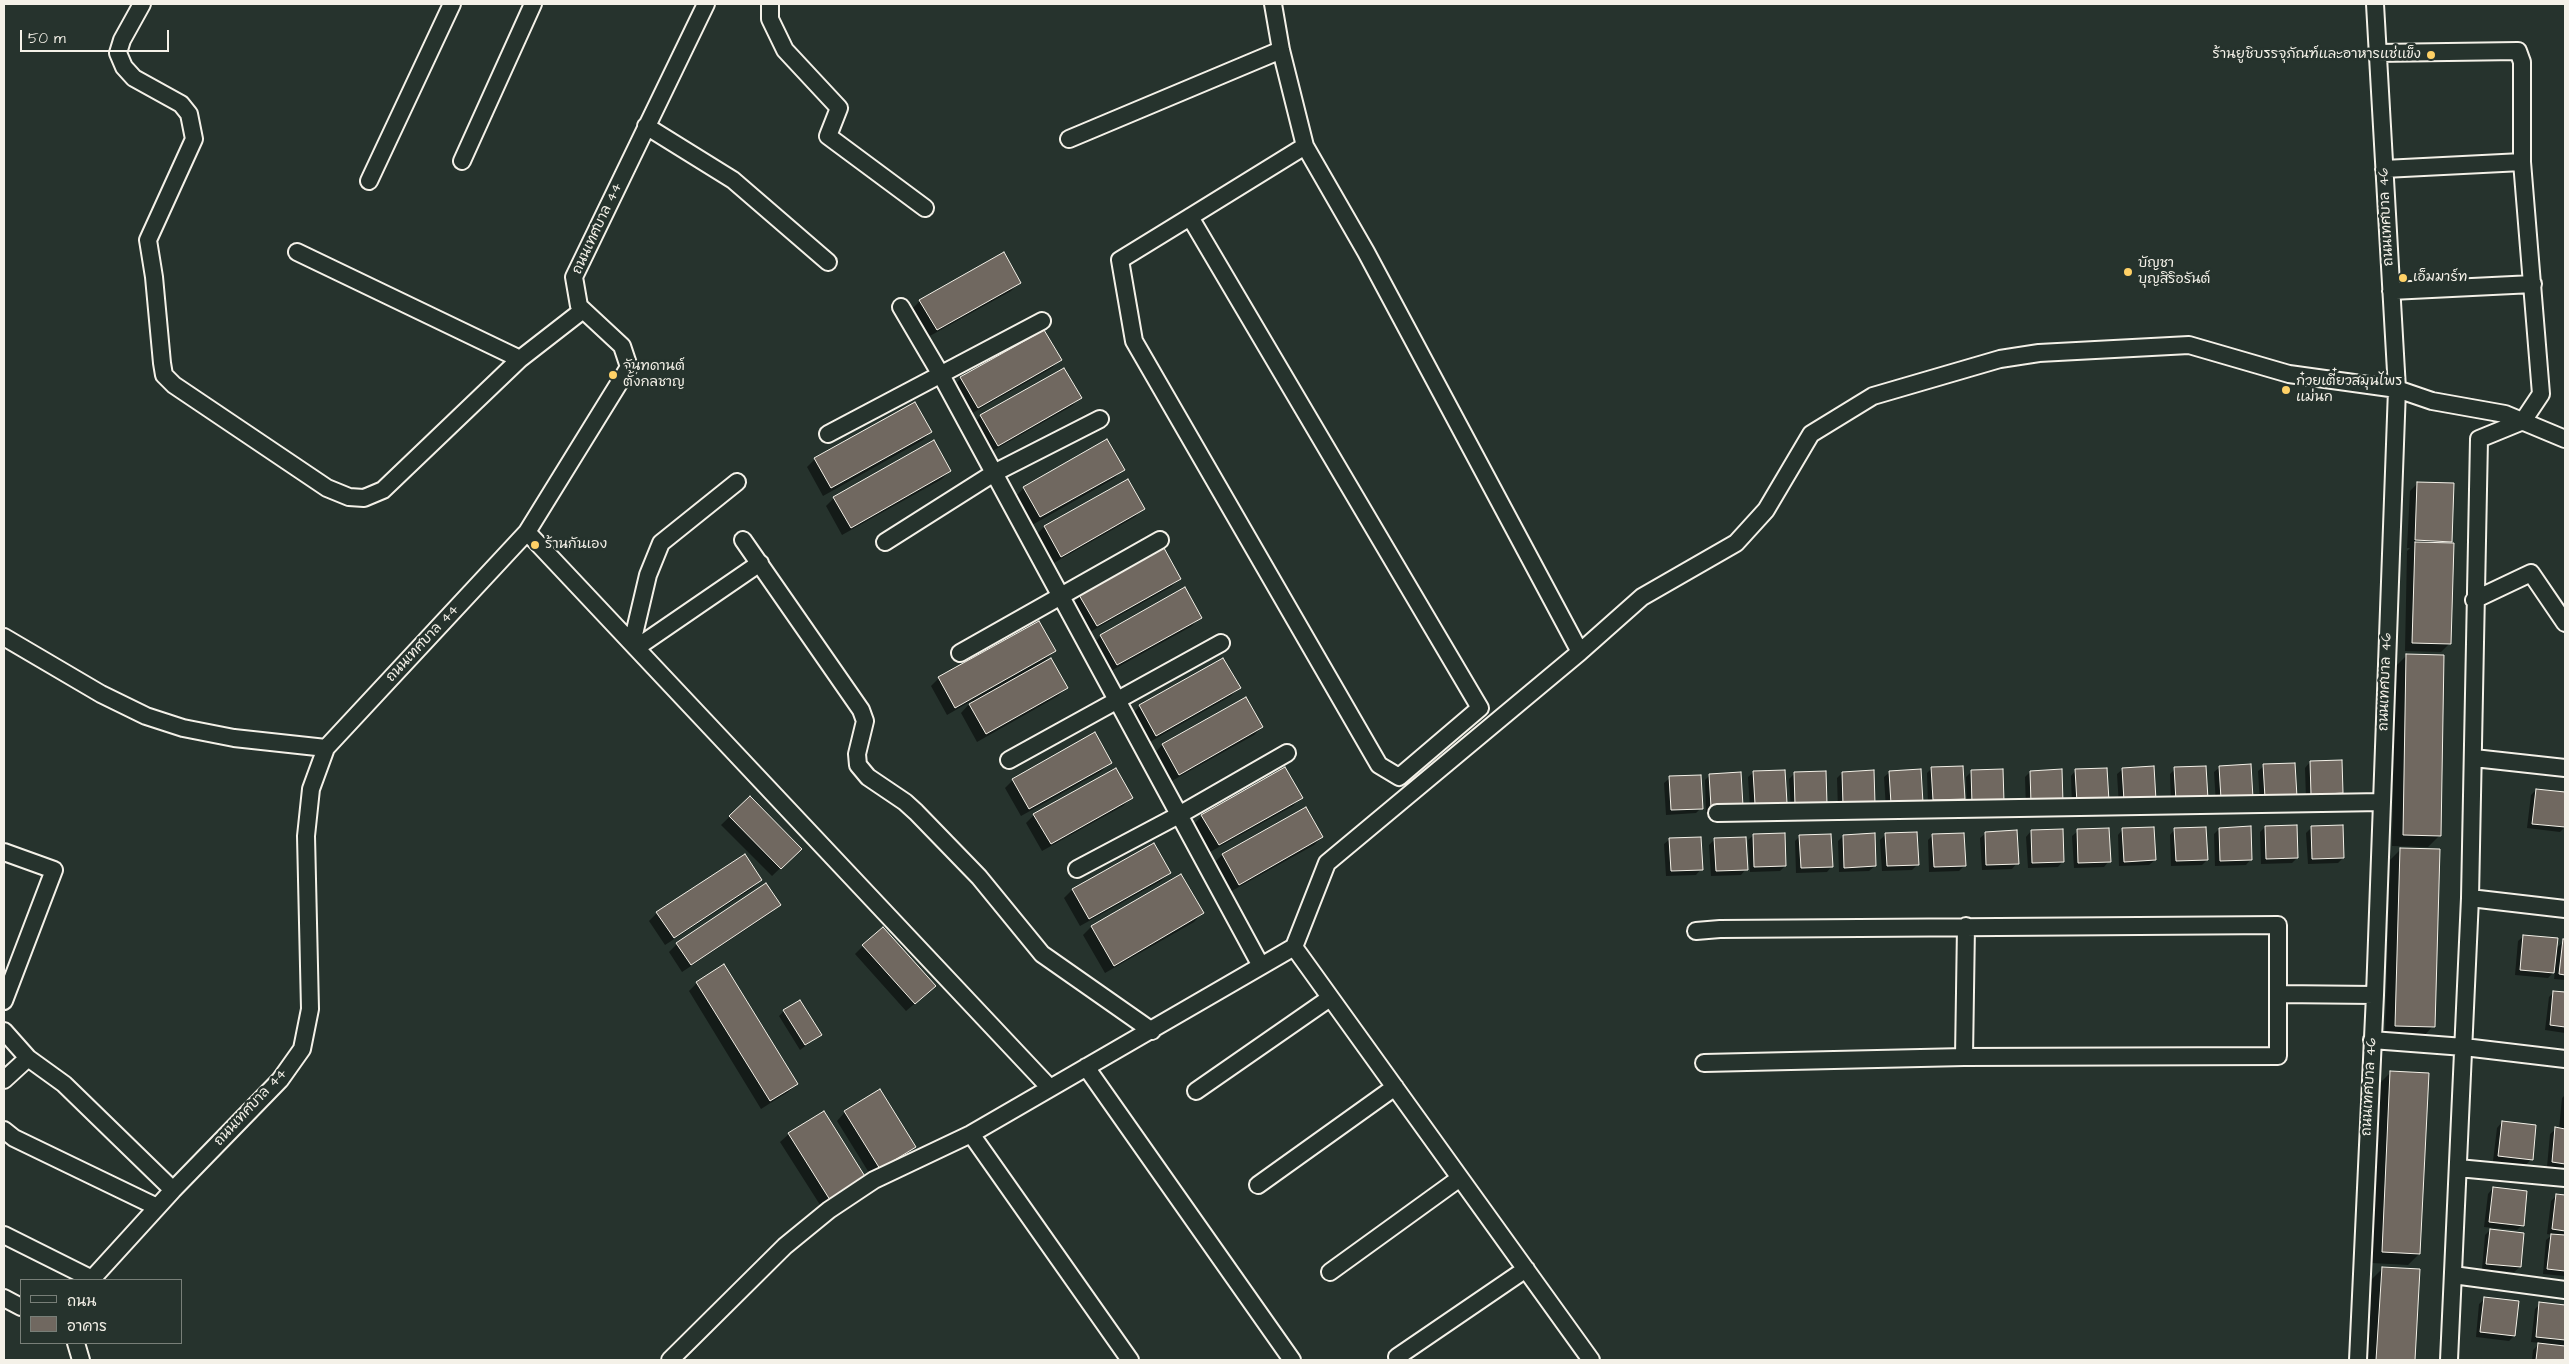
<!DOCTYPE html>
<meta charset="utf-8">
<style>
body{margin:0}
#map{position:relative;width:2569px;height:1364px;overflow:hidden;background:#26332d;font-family:"Architects Daughter","Playpen Sans Thai",sans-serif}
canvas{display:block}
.frame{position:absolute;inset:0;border:5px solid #f4f1e8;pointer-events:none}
.legend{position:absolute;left:20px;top:1279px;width:162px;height:65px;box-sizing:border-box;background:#26332d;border:1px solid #787f78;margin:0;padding:6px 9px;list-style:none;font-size:15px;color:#f4f1e8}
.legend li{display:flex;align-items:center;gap:10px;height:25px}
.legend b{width:25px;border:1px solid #787f78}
.scale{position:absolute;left:20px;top:30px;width:149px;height:22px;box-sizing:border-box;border:2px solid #f4f1e8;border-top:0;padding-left:6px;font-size:15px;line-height:18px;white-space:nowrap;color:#f4f1e8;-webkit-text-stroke:4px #26332d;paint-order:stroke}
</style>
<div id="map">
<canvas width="2569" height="1364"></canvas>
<div class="frame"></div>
<ul class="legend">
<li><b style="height:6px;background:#26332d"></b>ถนน</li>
<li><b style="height:14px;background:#706860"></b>อาคาร</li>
</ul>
<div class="scale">50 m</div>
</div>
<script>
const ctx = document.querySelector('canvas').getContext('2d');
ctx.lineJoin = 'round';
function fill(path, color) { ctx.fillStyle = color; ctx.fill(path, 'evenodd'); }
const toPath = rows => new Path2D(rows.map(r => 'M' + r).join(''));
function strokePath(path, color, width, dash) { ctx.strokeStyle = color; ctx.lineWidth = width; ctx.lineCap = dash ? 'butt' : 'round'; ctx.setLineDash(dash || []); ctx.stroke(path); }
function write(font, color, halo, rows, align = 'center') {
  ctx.font = font + ' "Architects Daughter","Playpen Sans Thai",sans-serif'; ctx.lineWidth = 5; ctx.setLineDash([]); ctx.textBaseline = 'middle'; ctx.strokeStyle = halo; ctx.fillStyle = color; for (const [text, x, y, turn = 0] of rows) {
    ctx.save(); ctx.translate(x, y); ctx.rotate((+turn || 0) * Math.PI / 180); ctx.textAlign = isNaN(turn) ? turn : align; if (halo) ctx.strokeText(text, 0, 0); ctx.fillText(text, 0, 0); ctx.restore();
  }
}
const shadow = toPath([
 [1019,283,1011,291,928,337,912,309,920,301],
 [1044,332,1060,360,1052,368,969,415,953,387,961,378],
 [1080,398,1072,406,989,453,973,424,981,416],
 [931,432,923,440,823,496,807,467,815,459],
 [1123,469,1115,478,1032,525,1016,496,1024,488],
 [950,471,942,479,842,535,826,506,834,498],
 [1127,481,1143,509,1135,517,1052,564,1036,535,1044,527],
 [2418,483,2453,485,2450,643,2441,652,2405,651,2407,551,2410,548,2407,548,2410,491],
 [1180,578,1171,587,1088,633,1072,605,1080,596],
 [1200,617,1192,626,1109,672,1093,644,1101,636],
 [1055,651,1042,663,1066,688,1058,696,977,742,961,713,973,700,947,715,931,686,939,678],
 [2406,656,2440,835,2428,847,2392,846,2395,667],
 [1239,688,1231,696,1148,743,1132,714,1140,706],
 [1246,699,1262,727,1254,735,1170,782,1154,754,1162,745],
 [1110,762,1102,771,1021,816,1005,788,1013,780],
 [2310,762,2342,793,2337,798,2306,799,2305,768],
 [2294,764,2260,803,2258,771,2264,766],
 [2250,766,2216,804,2214,772,2220,767],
 [1932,768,1964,798,1959,804,1928,805,1927,773],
 [2153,768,2119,806,2117,774,2123,769],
 [2106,769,2072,807,2071,776,2076,770],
 [2175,769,2201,804,2171,805,2170,774],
 [1920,771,1886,809,1884,777,1890,772],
 [2060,771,2026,809,2025,777,2030,772],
 [1754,772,1786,802,1780,808,1750,809,1748,777],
 [1825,772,1791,810,1789,779,1795,773],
 [1971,772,2003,802,1967,809,1966,777],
 [1842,773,1869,809,1838,810,1837,778],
 [1710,775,1737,811,1706,812,1705,780],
 [1670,778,1701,808,1696,813,1666,815,1664,783],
 [2536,790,2565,793,2565,827,2560,832,2527,828,2531,795],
 [750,797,800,849,772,876,721,825],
 [1301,797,1293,806,1210,852,1194,824,1202,816],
 [1131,798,1123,806,1042,851,1026,823,1034,815],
 [1306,808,1322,837,1314,845,1230,892,1214,863,1222,855],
 [2265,827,2297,858,2292,863,2261,864,2260,832],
 [2312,827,2343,858,2338,863,2308,864,2306,833],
 [2123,829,2155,860,2149,865,2119,866,2118,835],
 [2175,829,2207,860,2202,865,2171,866,2170,835],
 [2219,829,2251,859,2246,865,2215,866,2214,834],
 [2031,831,2063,861,2058,867,2028,868,2026,837],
 [2078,831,2109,861,2104,867,2074,868,2072,836],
 [1986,833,2017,863,2012,869,1982,870,1980,838],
 [1886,834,1917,865,1912,870,1882,871,1880,840],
 [1754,835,1785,866,1780,871,1750,872,1748,840],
 [1933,835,1965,865,1959,871,1929,872,1928,840],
 [1800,836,1832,866,1827,872,1796,873,1795,841],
 [1843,836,1875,866,1869,871,1839,872,1838,841],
 [1670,839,1701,869,1696,875,1666,876,1664,844],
 [1715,839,1746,869,1741,875,1711,876,1709,845],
 [2401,849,2433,1026,2422,1038,2385,1036,2390,860],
 [1170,873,1161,881,1080,926,1064,898,1072,890],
 [1181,876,1202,913,1194,922,1105,973,1083,935,1091,927],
 [761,880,753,888,665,945,649,921,657,913],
 [779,904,771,913,682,972,669,952,677,944],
 [2524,936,2556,948,2565,941,2565,980,2554,979,2555,971,2548,978,2515,975,2518,941],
 [863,946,926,994,906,1011,855,954],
 [697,983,797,1084,788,1092,761,1109,689,991],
 [2554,992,2565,993,2565,1033,2545,1030,2549,997],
 [784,1011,820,1035,800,1050,779,1016],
 [2391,1072,2419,1254,2408,1265,2372,1263,2380,1083],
 [880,1091,914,1147,906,1155,871,1176,837,1121,845,1112],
 [2565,1095,2565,1169,2547,1167,2550,1134,2556,1129,2559,1129,2562,1098],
 [823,1112,865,1178,822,1208,780,1142,789,1134],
 [2502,1122,2531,1159,2526,1165,2493,1161,2497,1128],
 [2493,1188,2522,1225,2517,1230,2484,1227,2488,1194],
 [2556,1196,2565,1196,2565,1276,2543,1274,2546,1240,2552,1235,2547,1234,2551,1201],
 [2490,1230,2520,1267,2514,1272,2482,1269,2485,1235],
 [2383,1268,2419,1270,2413,1360,2367,1360,2372,1279],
 [2485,1299,2514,1336,2509,1341,2476,1337,2479,1304],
 [2540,1304,2565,1307,2565,1344,2563,1347,2565,1347,2565,1360,2532,1360,2533,1350,2540,1343,2531,1342,2535,1309]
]);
const building = toPath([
 [1004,252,1021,283,937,330,919,300,1004,252],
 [1044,330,1062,360,978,408,960,377,1044,330],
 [1064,368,1082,398,998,446,980,415,1064,368],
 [915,402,932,432,831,488,814,458,915,402],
 [1107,439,1125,470,1040,517,1023,487,1107,439],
 [934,440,951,471,851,528,833,497,934,440],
 [1128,479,1145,509,1061,557,1044,526,1128,479],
 [2417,482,2454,483,2452,542,2415,540,2417,482],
 [2415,542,2454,543,2451,644,2412,643,2415,542],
 [1164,548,1181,579,1097,626,1079,595,1164,548],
 [1185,587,1202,618,1117,665,1100,635,1185,587],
 [1039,621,1056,651,955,708,938,677,1039,621],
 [2406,654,2444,655,2441,836,2403,835,2406,654],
 [1051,658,1068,688,986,734,969,704,1051,658],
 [1223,658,1241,688,1156,736,1139,705,1223,658],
 [1246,697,1263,727,1179,775,1162,744,1246,697],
 [1095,732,1112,763,1029,809,1012,779,1095,732],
 [2342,760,2343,793,2311,795,2310,761,2342,760],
 [2295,763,2297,797,2265,798,2263,764,2295,763],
 [2251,764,2253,798,2221,799,2219,766,2251,764],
 [1963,766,1965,799,1933,800,1931,767,1963,766],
 [2154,766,2156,800,2124,801,2122,768,2154,766],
 [2206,766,2208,799,2176,801,2174,767,2206,766],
 [1285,767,1303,798,1219,845,1201,815,1285,767],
 [1116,768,1133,798,1051,844,1033,814,1116,768],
 [2107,768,2109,801,2077,803,2075,769,2107,768],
 [1921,769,1923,803,1891,804,1889,771,1921,769],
 [2003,769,2004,802,1972,804,1971,770,2003,769],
 [2062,769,2063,803,2031,804,2030,771,2062,769],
 [1785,770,1787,803,1755,804,1753,771,1785,770],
 [1874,770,1875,804,1843,805,1842,772,1874,770],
 [1826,771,1827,804,1795,805,1794,772,1826,771],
 [1741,772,1743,806,1711,807,1709,774,1741,772],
 [1701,775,1703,809,1671,810,1669,776,1701,775],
 [2536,789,2565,792,2565,827,2532,824,2536,789],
 [750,796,802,849,781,869,729,816,750,796],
 [1306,807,1323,837,1239,885,1222,854,1306,807],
 [2297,825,2298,858,2266,859,2265,826,2297,825],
 [2343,825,2344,858,2312,859,2311,826,2343,825],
 [2251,826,2252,860,2220,861,2219,828,2251,826],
 [2154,827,2156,860,2124,862,2122,828,2154,827],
 [2206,827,2208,860,2176,861,2174,828,2206,827],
 [2109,828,2111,862,2078,863,2077,829,2109,828],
 [2063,829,2064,862,2032,863,2031,830,2063,829],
 [2017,830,2019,864,1986,865,1985,832,2017,830],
 [1917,832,1919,865,1887,866,1885,833,1917,832],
 [1785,833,1786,866,1754,867,1753,834,1785,833],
 [1875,833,1876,866,1844,868,1843,835,1875,833],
 [1964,833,1966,866,1934,867,1932,834,1964,833],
 [1831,834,1833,867,1801,868,1799,835,1831,834],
 [1701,837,1703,870,1671,871,1669,838,1701,837],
 [1746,837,1748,870,1716,871,1714,838,1746,837],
 [1154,843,1171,873,1089,919,1072,889,1154,843],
 [2400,848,2440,849,2435,1027,2395,1026,2400,848],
 [745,854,762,880,674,938,656,912,745,854],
 [1181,874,1204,913,1114,966,1091,926,1181,874],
 [766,883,781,905,691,965,676,943,766,883],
 [883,927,936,986,915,1004,862,945,883,927],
 [2523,935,2558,938,2554,973,2520,970,2523,935],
 [2563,939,2565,939,2565,975,2559,974,2563,939],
 [724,964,798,1084,770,1101,696,982,724,964],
 [2553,991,2565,992,2565,1027,2550,1025,2553,991],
 [800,1000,822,1035,805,1045,783,1010,800,1000],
 [2390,1071,2429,1073,2420,1254,2382,1252,2390,1071],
 [880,1089,916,1147,880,1169,844,1111,880,1089],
 [824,1111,866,1178,830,1200,788,1133,824,1111],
 [2502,1121,2536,1125,2533,1160,2498,1156,2502,1121],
 [2555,1127,2565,1129,2565,1164,2552,1162,2555,1127],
 [2493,1187,2527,1191,2524,1226,2489,1222,2493,1187],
 [2556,1194,2565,1195,2565,1231,2552,1229,2556,1194],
 [2490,1229,2524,1233,2521,1267,2486,1264,2490,1229],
 [2551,1234,2565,1235,2565,1271,2547,1269,2551,1234],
 [2382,1267,2420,1269,2415,1360,2376,1360,2382,1267],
 [2484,1297,2519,1301,2515,1336,2480,1332,2484,1297],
 [2539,1302,2565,1305,2565,1340,2536,1337,2539,1302],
 [2538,1343,2565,1346,2565,1360,2536,1360,2538,1343]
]);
const street = toPath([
 [142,4,122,40,118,53,124,67,134,78,181,104,189,114,194,139,148,240,154,277,162,363,164,375,174,385,327,488,349,497,364,498,383,490,520,359,583,310],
 [770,4,770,19,785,50,839,108,828,136,925,208],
 [1273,4,1281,50,1305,146,1366,252,1580,652],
 [2377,53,2518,51,2522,62,2522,162,2541,394,2523,421,2479,439,2470,898,2449,1360],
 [646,126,733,180,828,262],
 [1069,139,1281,50],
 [462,161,533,4],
 [2384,169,2522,162],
 [369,181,452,4],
 [1190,217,1480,708,1399,777,1379,765,1134,341,1120,260,1190,217,1305,146],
 [297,252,520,359],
 [2391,291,2533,284],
 [901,307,941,375,1261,966],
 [828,434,1042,321],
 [527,532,1050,1088],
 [743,540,861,710,865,721,857,754,858,765,868,777,905,802,916,812,979,877,1042,954,1152,1031],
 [885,542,994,473,1100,419],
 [2474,600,2531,573,2565,623],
 [4,637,101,694,146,716,183,728,234,738,326,748],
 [632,643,648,575,661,543,737,482],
 [636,648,760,563],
 [960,653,1160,540],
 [2474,758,2565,768],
 [1009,760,1221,643],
 [1717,813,2382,802],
 [4,852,54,870,4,1001],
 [1077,869,1179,815,1287,753],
 [2470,898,2565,909],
 [1696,931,1720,929,2278,925,2278,1056,1964,1057,1704,1063],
 [1294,947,1591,1360],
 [2278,994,2375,995],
 [4,1031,28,1058,64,1084,173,1190],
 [2372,1040,2464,1047,2565,1059],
 [1964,1057,1966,926],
 [1086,1067,1292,1360],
 [4,1080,28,1058],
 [1196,1091,1330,998],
 [4,1130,14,1138,157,1207],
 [971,1134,1130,1360],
 [2458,1168,2565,1178],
 [1258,1185,1395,1087],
 [4,1235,92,1279],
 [1330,1272,1460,1178],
 [2453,1275,2565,1290],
 [91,1280,173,1190,280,1080,302,1049,310,1009,306,836,311,789,326,748,527,532,629,367,622,346,579,306,574,277,706,4],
 [4,1298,21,1307],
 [76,1343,81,1360],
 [1397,1357,1526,1269],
 [670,1360,785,1246,829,1210,874,1180,971,1134,1294,947,1327,863,1580,652,1642,597,1736,543,1766,510,1811,434,1873,396,2000,359,2039,353,2189,345,2289,374,2397,389,2432,401,2505,414,2565,439],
 [2358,1360,2375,995,2397,389,2375,4]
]);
const markers = [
 [2431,55,5,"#ffd166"],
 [2128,272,5,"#ffd166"],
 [2403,278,5,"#ffd166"],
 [613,375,5,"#ffd166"],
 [2286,390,5,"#ffd166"],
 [535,545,5,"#ffd166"]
];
const poiNames = [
 ["ร้านยูชิบรรจุภัณฑ์และอาหารแช่แข็ง",2421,55,"right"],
 ["บัญชา",2138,264],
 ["บุญสิริอรันต์",2138,280],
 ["เอ็มมาร์ท",2413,278],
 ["จันทดานต์",623,367],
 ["ตั้งกลชาญ",623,383],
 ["ก๋วยเตี๋ยวสมุนไพร",2296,382],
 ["แม่นก",2296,398],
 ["ร้านกันเอง",545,545]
];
const streetNames = [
 ["ถนนเทศบาล 46",2387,217,-93],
 ["ถนนเทศบาล 44",598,229,-65],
 ["ถนนเทศบาล 44",423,644,-47],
 ["ถนนเทศบาล 46",2386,682,-88],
 ["ถนนเทศบาล 46",2370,1087,-87],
 ["ถนนเทศบาล 44",251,1108,-47]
];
fill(shadow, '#0007');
fill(building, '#706860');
strokePath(building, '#f4f1e8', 1);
strokePath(street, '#f4f1e8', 20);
strokePath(street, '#26332d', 16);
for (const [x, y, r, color] of markers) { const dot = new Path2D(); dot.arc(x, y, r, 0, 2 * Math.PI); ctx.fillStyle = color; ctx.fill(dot); strokePath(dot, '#26332d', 2); }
write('14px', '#f4f1e8', '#26332d', poiNames, 'left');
write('14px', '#f4f1e8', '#26332d', streetNames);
</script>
